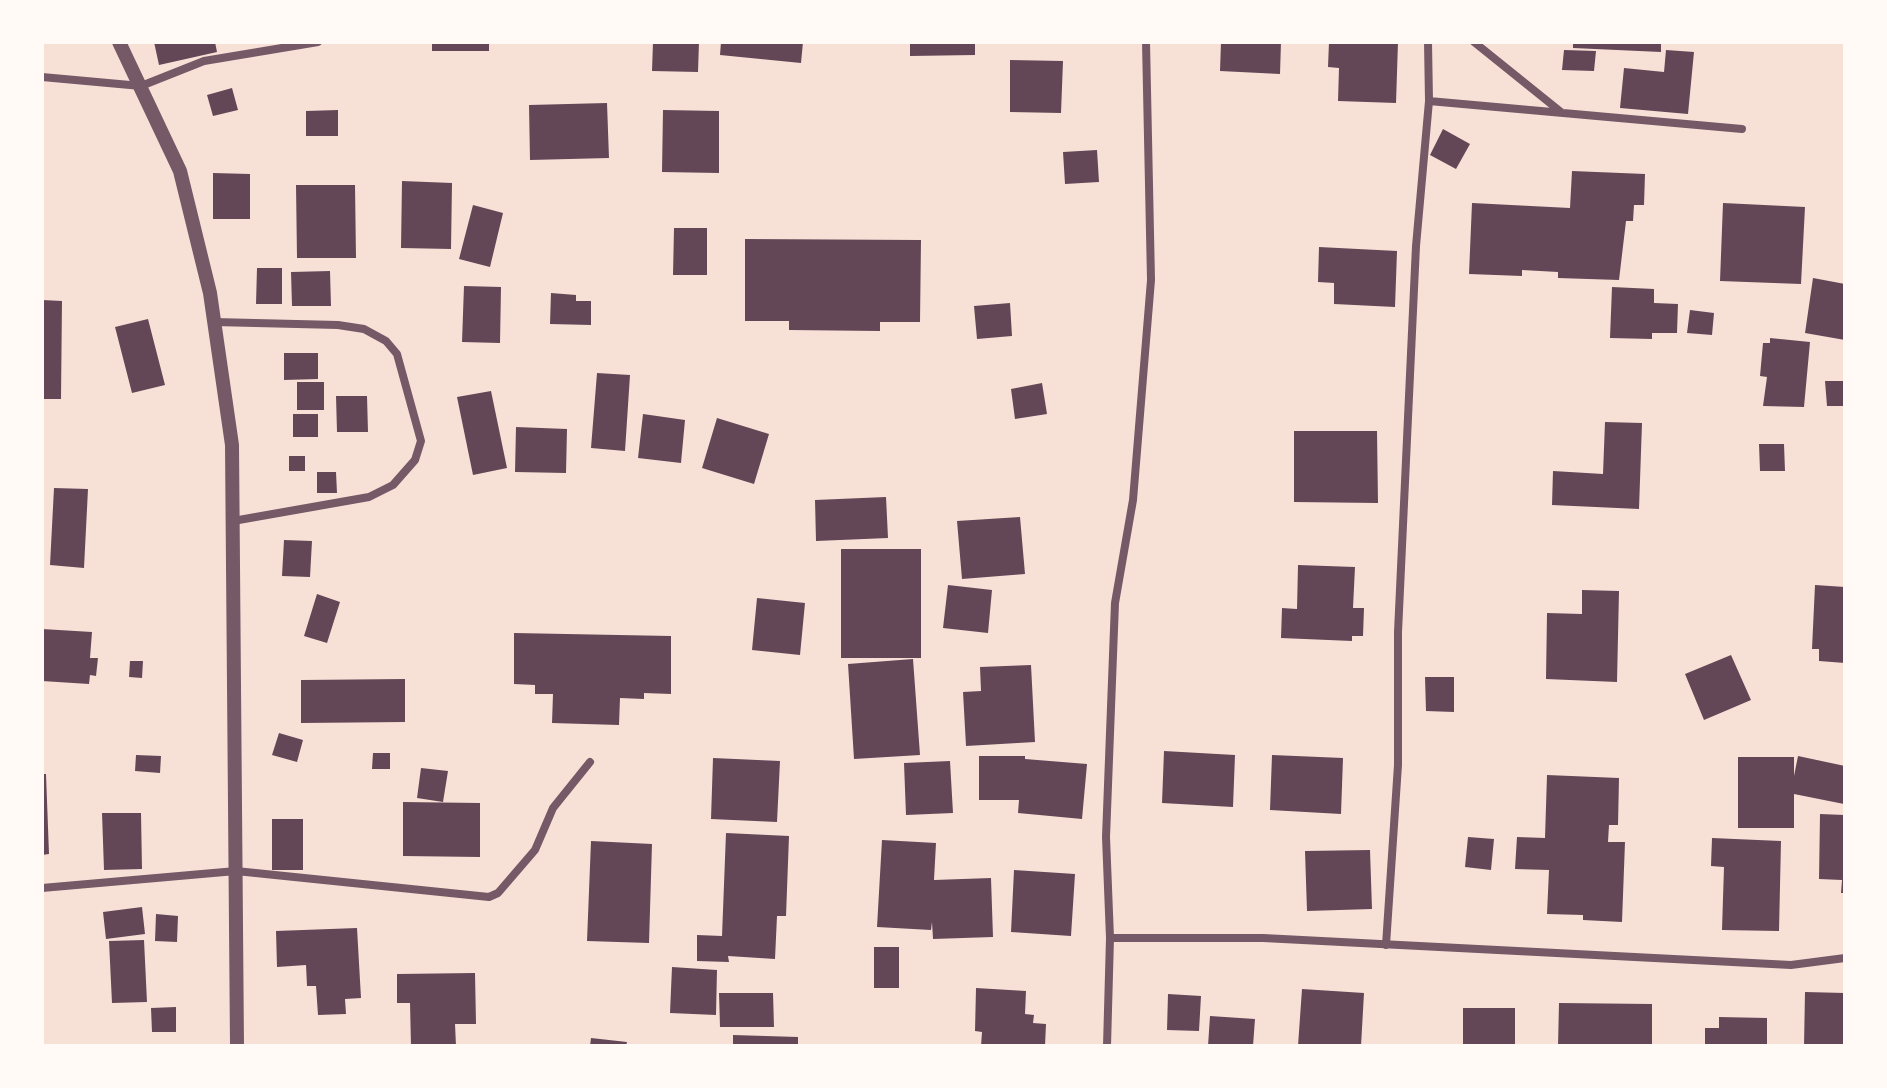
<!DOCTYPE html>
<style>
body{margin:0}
#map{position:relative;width:1887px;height:1088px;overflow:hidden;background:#f7e1d7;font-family:"Public Sans",sans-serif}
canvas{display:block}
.frame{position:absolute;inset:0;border:44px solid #fffaf5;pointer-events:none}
</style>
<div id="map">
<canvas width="1887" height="1088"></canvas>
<div class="frame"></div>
</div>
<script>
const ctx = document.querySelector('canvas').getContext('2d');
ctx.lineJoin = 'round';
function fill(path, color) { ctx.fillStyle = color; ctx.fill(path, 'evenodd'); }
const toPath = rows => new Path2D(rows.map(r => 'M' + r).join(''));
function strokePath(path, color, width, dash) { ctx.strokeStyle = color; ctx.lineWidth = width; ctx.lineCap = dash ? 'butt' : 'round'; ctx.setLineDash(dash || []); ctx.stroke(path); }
const building = toPath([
 [154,42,215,42,217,52,159,65],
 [432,42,489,42,489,51,432,51],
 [653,42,699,42,698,72,652,71],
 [721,42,803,42,801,63,720,55],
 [910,42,975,42,975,55,910,56],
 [1221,42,1281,42,1280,74,1220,71],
 [1329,42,1398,42,1396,103,1338,101,1339,68,1328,67],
 [1573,42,1661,42,1661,52,1573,48],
 [1564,50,1596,51,1594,71,1562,70],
 [1666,50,1694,52,1688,114,1620,108,1624,68,1664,72],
 [1010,60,1063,61,1061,113,1010,112],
 [232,88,238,110,213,116,207,95],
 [607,103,609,158,530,160,529,105],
 [338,110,338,136,306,136,306,111],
 [663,110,719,111,719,173,662,172],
 [1443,129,1470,144,1456,169,1430,155],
 [1097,150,1099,182,1065,184,1063,152],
 [1572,171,1645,174,1644,205,1634,205,1633,221,1626,221,1619,280,1558,278,1558,272,1522,270,1522,276,1469,274,1472,203,1570,208],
 [213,173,250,174,250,219,213,219],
 [402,181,452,183,451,249,401,248],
 [296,185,355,185,356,258,297,258],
 [1723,203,1805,207,1801,284,1720,281],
 [473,205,503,213,490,267,459,259],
 [674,228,707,228,707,275,673,275],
 [745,239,921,240,920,322,880,322,880,331,789,330,789,321,745,321],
 [1319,247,1397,251,1395,307,1334,304,1334,283,1318,282],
 [257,268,282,268,282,304,256,304],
 [330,271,331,306,292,306,291,272],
 [1813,278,1845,284,1845,340,1805,333],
 [464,286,501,287,500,343,462,342],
 [1612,287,1654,289,1654,303,1678,304,1677,333,1652,333,1652,339,1610,338],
 [551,293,576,295,576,301,591,301,591,325,550,324],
 [42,300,62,301,61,399,42,399],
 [1010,303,1012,336,977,339,974,306],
 [1690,310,1714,313,1712,335,1687,333],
 [148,319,165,385,132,393,115,327],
 [1770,338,1810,342,1804,407,1763,406,1767,377,1760,376,1763,343,1770,343],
 [284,353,318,353,318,379,284,380],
 [597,373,630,375,625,451,591,448],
 [1825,381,1845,381,1845,406,1827,406],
 [297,382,324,382,324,410,297,410],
 [1042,383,1047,414,1015,419,1011,389],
 [491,391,507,468,473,475,457,397],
 [336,396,367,396,368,432,337,432],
 [293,414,318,414,318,437,293,437],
 [643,414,685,420,681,463,638,458],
 [717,418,769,434,754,484,702,468],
 [1605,422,1642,423,1639,509,1552,505,1553,471,1603,474],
 [516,427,567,429,566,473,515,472],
 [1294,431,1377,431,1378,503,1294,502],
 [1759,444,1784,444,1785,471,1760,471],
 [289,456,305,456,305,471,289,471],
 [317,472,336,472,337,493,317,493],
 [54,488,88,489,84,568,50,565],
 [886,497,888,538,816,541,815,500],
 [1020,517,1025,574,962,579,957,521],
 [284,540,312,541,310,577,282,576],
 [841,549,921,549,921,658,841,658],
 [1298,565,1355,567,1353,608,1364,608,1363,636,1352,636,1352,641,1281,638,1282,608,1297,609],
 [948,585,992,590,988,633,943,628],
 [1815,585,1845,587,1845,663,1819,661,1819,649,1812,649],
 [1582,590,1619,591,1617,682,1546,679,1547,613,1582,614],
 [317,594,340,602,327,643,304,636],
 [757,598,805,603,800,655,752,650],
 [42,629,92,632,90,658,98,658,96,676,90,675,89,684,42,681],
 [514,633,671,636,671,694,644,693,644,699,620,698,619,725,552,723,553,694,535,694,535,685,514,684],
 [1731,655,1751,700,1704,720,1685,674],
 [913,659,920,755,854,759,848,664],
 [130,661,143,661,142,678,129,677],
 [1031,665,1035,742,966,746,963,692,981,691,980,667],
 [1425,677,1454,677,1454,712,1426,711],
 [405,679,405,722,301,723,301,680],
 [279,733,303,740,297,762,272,755],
 [1164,751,1235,755,1233,807,1162,803],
 [373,753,390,753,390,769,372,769],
 [136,755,161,756,160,773,135,771],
 [1272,755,1343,758,1341,814,1270,810],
 [979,756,1025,756,1025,759,1087,764,1082,819,1018,813,1019,800,979,800],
 [1798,756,1845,766,1844,804,1794,794,1794,828,1738,828,1738,757,1794,757,1794,776],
 [713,758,780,761,777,822,711,819],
 [950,761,953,813,906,815,904,763],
 [421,768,448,771,443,802,417,798],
 [42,774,46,774,49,854,42,855],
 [1547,775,1619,778,1618,825,1609,825,1608,842,1625,842,1622,922,1583,920,1583,915,1547,914,1549,870,1515,869,1517,837,1545,838],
 [403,802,480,803,480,857,403,856],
 [102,813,141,813,142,869,104,870],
 [1820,814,1845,815,1845,893,1841,893,1842,880,1819,879],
 [272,819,303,819,303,870,272,870],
 [726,833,789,836,786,916,777,916,775,959,728,956,729,962,697,961,697,935,722,936],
 [1468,837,1494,839,1491,870,1465,867],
 [1712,838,1781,841,1779,931,1722,930,1724,867,1711,866],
 [882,840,936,843,934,880,991,878,993,937,933,939,932,922,931,930,877,927],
 [591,841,652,844,649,943,587,941],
 [1370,850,1372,909,1307,911,1305,851],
 [1014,870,1075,874,1071,936,1011,932],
 [142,907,145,934,106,939,103,912],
 [156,914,178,916,177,942,155,941],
 [357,928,361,998,345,999,346,1014,318,1015,316,986,307,986,306,965,277,967,276,931],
 [144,940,147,1002,112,1003,109,941],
 [874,947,899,947,899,988,874,988],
 [672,967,717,970,716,1015,670,1013],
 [475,973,476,1024,455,1024,456,1046,411,1046,410,1003,397,1003,397,974],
 [976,988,1026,991,1025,1014,1034,1015,1033,1023,1046,1024,1045,1046,981,1046,982,1032,975,1031],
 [1302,989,1364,993,1361,1046,1298,1046],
 [1805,992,1845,993,1845,1046,1804,1046],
 [719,993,773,993,774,1027,720,1027],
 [1168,994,1201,996,1199,1031,1167,1030],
 [1559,1003,1652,1004,1652,1046,1558,1046],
 [176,1007,176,1032,152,1032,151,1008],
 [1463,1008,1515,1008,1515,1046,1463,1046],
 [1210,1016,1255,1019,1253,1046,1208,1046],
 [1719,1017,1767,1018,1767,1046,1705,1046,1705,1028,1719,1028],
 [733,1035,798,1037,798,1046,733,1046],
 [591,1038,627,1042,626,1046,590,1046]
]);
const minor = toPath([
 [1474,42,1561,112],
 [42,77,141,86,204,61,318,42],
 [1429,101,1742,129],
 [214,322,338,325,364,329,386,341,397,354,421,441,415,460,393,485,369,497,233,521],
 [42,888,236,871,489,897,498,893,535,850,553,808,590,762],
 [1110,938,1263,938,1791,965,1845,958],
 [1386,945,1398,765,1398,632,1416,246,1429,101,1428,42],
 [1107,1046,1110,938,1106,837,1115,603,1133,500,1151,280,1146,42]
]);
const tertiary = toPath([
 [119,42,180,171,210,293,232,445,237,1046]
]);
fill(building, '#644757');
strokePath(minor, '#755966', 8);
strokePath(tertiary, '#755966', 14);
</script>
